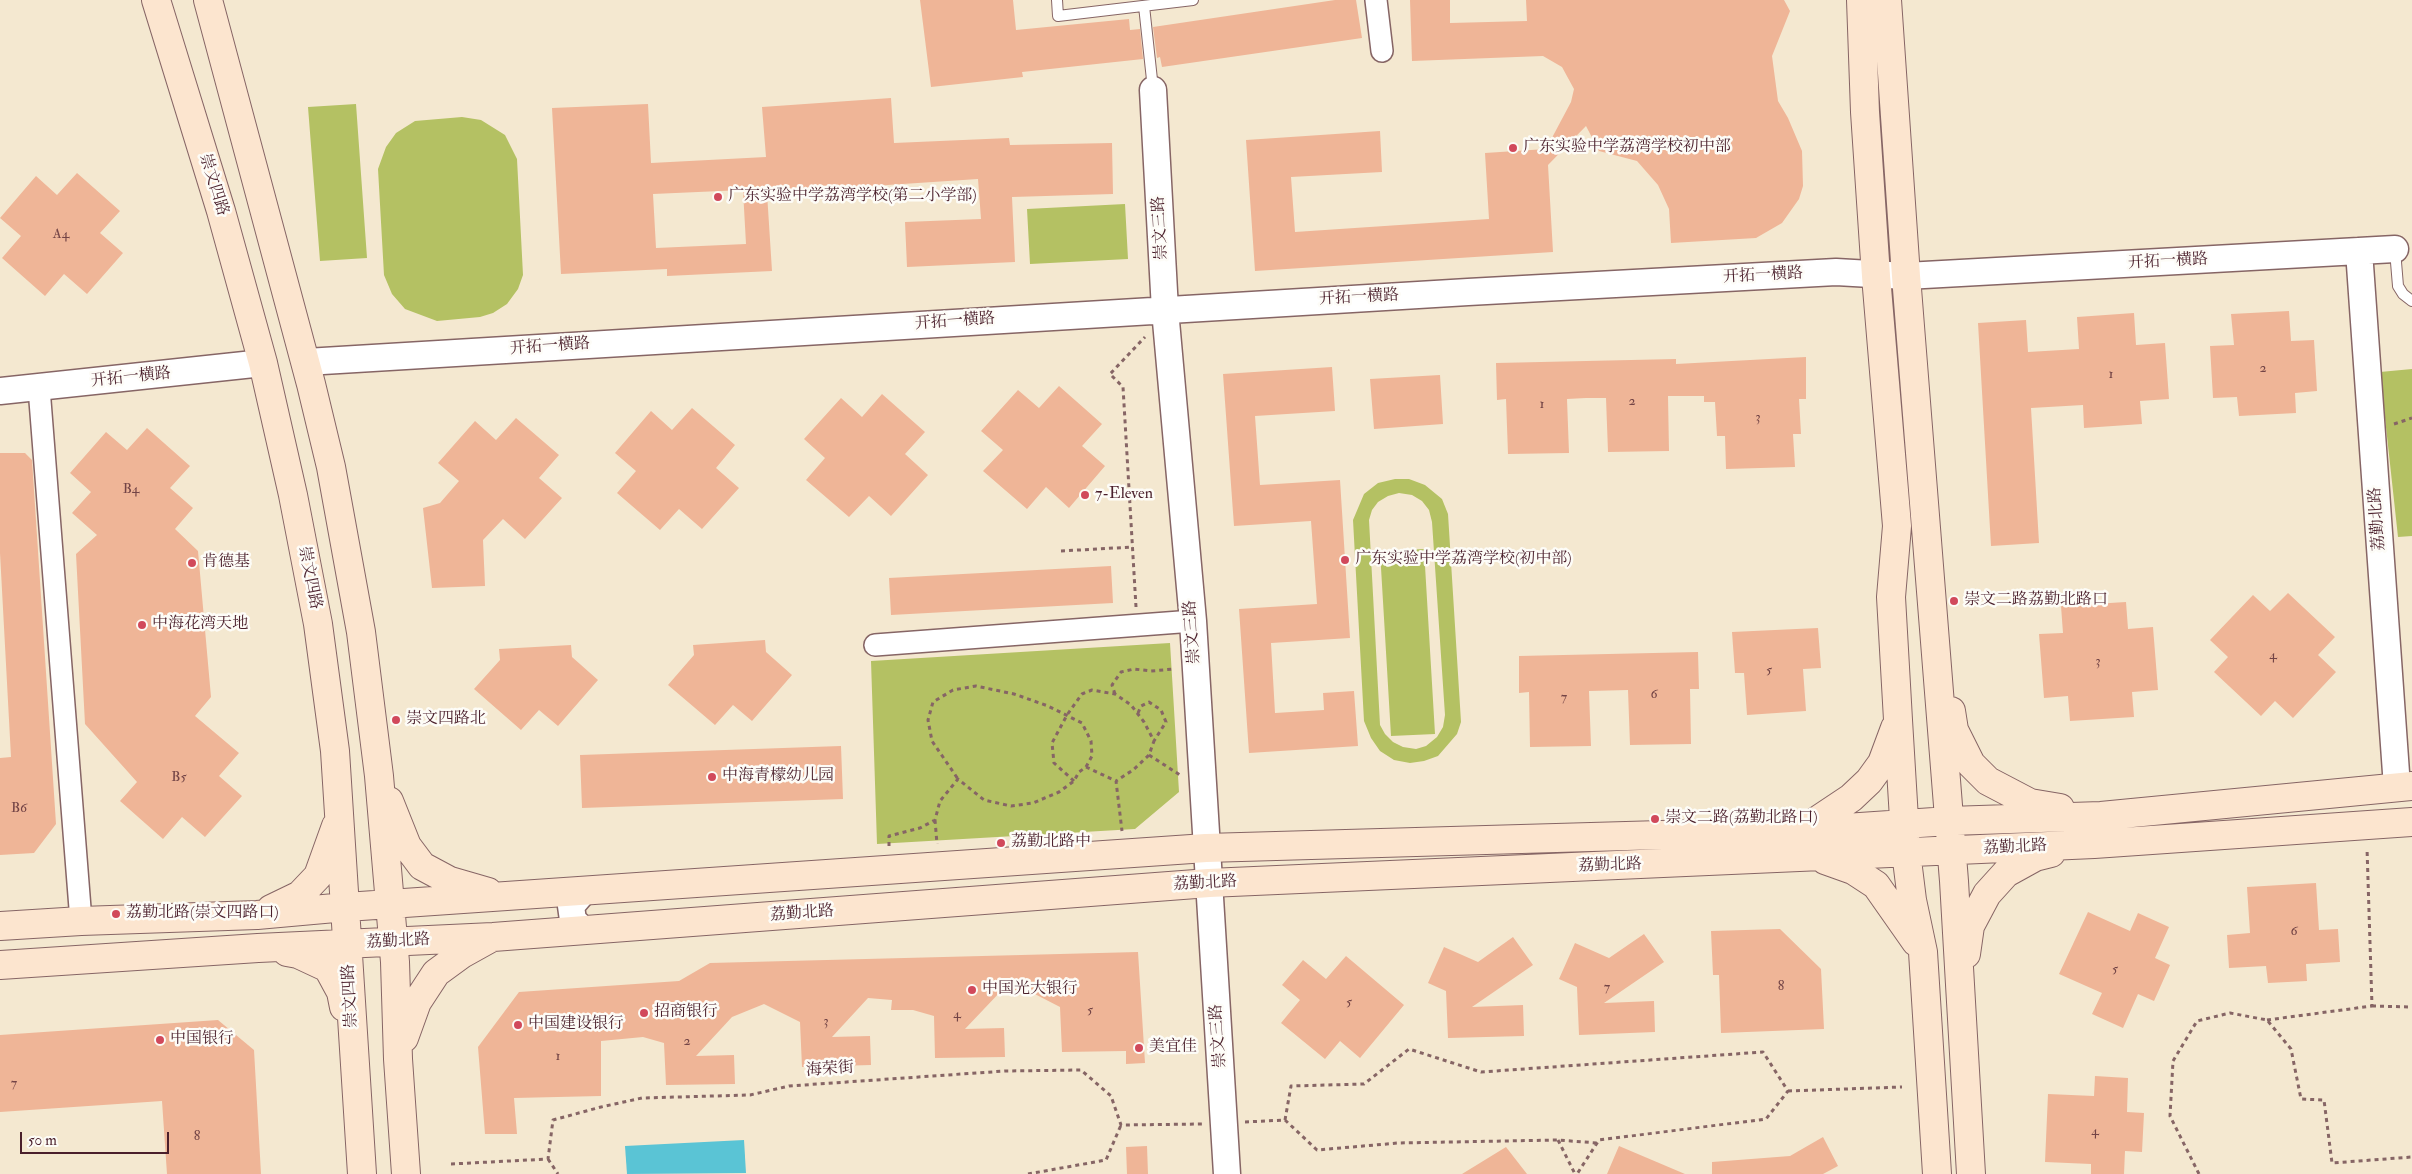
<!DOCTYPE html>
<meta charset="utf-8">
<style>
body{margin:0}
#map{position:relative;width:2412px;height:1174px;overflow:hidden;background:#f4e8d0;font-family:"IM FELL Double Pica",serif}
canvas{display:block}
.scale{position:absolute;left:20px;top:1132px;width:149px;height:22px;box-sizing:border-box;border:2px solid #4a1f2b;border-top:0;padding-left:6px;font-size:15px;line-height:18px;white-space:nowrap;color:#4a1f2b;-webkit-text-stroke:4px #fdfcf7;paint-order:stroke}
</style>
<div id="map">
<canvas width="2412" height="1174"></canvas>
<div class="scale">50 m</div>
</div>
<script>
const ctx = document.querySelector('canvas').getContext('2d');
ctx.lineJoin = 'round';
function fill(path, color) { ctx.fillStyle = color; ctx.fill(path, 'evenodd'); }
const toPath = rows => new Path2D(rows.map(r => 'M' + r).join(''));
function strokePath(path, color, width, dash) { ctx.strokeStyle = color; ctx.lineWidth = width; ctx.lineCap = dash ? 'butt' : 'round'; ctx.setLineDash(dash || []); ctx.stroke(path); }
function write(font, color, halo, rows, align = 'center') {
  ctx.font = font + ' "IM FELL Double Pica","Noto Serif SC",serif'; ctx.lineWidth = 5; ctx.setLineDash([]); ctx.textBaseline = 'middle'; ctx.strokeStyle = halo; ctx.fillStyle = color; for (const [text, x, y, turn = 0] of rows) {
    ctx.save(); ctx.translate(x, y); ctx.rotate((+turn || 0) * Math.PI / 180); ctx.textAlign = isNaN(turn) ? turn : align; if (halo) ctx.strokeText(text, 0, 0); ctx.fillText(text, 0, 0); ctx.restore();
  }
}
const green = toPath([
 [356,104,367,258,320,261,308,107],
 [462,117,481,120,505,135,517,159,523,275,518,289,507,304,493,313,480,317,437,321,405,309,392,294,384,275,378,169,386,147,396,133,415,121],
 [1125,204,1128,259,1030,264,1027,209],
 [2412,369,2412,536,2398,537,2380,372],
 [1395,479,1409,479,1425,485,1442,499,1448,514,1461,722,1457,734,1438,756,1424,761,1410,763,1394,760,1380,751,1371,738,1364,721,1353,520,1364,494,1378,483],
 [1399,493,1412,495,1422,501,1429,510,1432,522,1445,715,1443,727,1437,737,1426,746,1416,749,1403,747,1393,742,1385,734,1380,725,1369,520,1372,510,1378,502,1388,496],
 [1424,549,1435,734,1391,736,1380,551],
 [1170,643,1179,792,1135,829,877,844,871,661]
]);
const water = toPath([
 [744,1140,746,1173,627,1174,625,1146]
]);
const building = toPath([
 [920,0,1013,0,1016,30,1129,19,1130,30,1140,29,1143,59,1022,72,1023,77,931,87],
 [1335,0,1356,0,1362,38,1162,67,1160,57,1157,58,1153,27],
 [1410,0,1450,0,1450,23,1527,21,1526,0,1784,0,1790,11,1772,56,1778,101,1788,118,1802,151,1803,186,1799,199,1782,223,1756,238,1671,243,1669,209,1658,185,1637,161,1599,151,1586,126,1548,165,1553,252,1255,271,1246,140,1380,131,1382,172,1291,177,1295,232,1489,219,1485,153,1546,149,1571,102,1574,89,1562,67,1543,56,1412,61],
 [891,98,894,143,1009,138,1010,145,1112,143,1113,194,1012,197,1015,262,907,267,905,222,981,219,978,179,767,193,772,271,667,276,667,269,561,274,552,108,648,104,651,163,766,157,762,107],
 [743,190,746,244,656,248,653,194],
 [77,173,120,211,100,233,123,253,87,294,64,274,45,296,2,258,21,236,0,218,36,176,57,195],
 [2289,311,2291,341,2314,340,2317,391,2295,393,2296,413,2239,416,2237,397,2213,398,2210,346,2234,345,2231,314],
 [2134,313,2136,345,2165,343,2169,399,2140,401,2142,424,2084,428,2083,405,2031,408,2039,543,1991,546,1978,323,2026,320,2028,352,2079,349,2077,317],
 [1806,357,1806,399,1799,399,1801,434,1793,434,1795,467,1726,469,1725,436,1717,436,1715,402,1704,402,1704,396,1668,396,1669,451,1608,452,1606,398,1586,398,1567,399,1569,453,1508,454,1506,399,1497,400,1496,363,1676,359,1676,364],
 [1332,367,1335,411,1255,416,1260,485,1340,480,1350,638,1271,643,1275,713,1324,710,1323,693,1354,691,1358,746,1249,753,1239,609,1317,604,1311,521,1234,526,1223,374],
 [1440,375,1443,424,1374,429,1370,379],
 [1059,386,1102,424,1082,446,1105,466,1069,508,1046,487,1027,509,983,471,1003,450,981,431,1018,390,1039,408],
 [882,394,925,432,905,454,928,475,891,516,869,496,849,517,806,480,825,458,804,439,841,398,862,417],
 [692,408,735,445,716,468,739,488,702,529,679,509,660,530,617,493,636,471,615,453,651,411,672,430],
 [516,418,559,455,539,478,562,498,525,539,503,519,483,540,485,586,432,588,423,508,440,503,459,481,438,463,475,421,496,440],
 [147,428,190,466,170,488,193,508,175,529,198,551,211,697,195,716,239,753,219,776,242,796,205,837,182,817,163,839,120,801,137,782,85,724,76,554,97,535,72,513,91,492,70,473,106,432,127,450],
 [0,453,25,453,32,460,56,824,34,853,0,855,0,758,11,757,0,553],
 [1111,566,1113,603,891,615,889,578],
 [2288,593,2335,637,2318,655,2336,672,2293,718,2275,701,2261,716,2214,672,2228,657,2210,640,2253,595,2270,611],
 [2126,602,2128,629,2153,627,2158,690,2132,692,2134,717,2070,721,2068,696,2044,698,2039,634,2063,633,2061,606],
 [1818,628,1821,668,1803,669,1806,711,1747,715,1744,673,1735,673,1732,632],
 [765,640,766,652,792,675,752,721,733,705,715,725,668,685,694,655,693,645],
 [571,645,572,657,598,680,558,726,539,710,521,730,474,689,500,660,499,649],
 [1698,652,1699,689,1690,689,1691,744,1630,745,1628,690,1589,691,1591,746,1530,747,1529,692,1519,693,1519,656],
 [841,746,843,799,582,808,580,755],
 [2316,883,2319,930,2338,929,2340,962,2306,964,2307,981,2268,983,2266,966,2229,968,2227,935,2250,933,2247,887],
 [2088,912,2130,931,2138,913,2169,927,2155,958,2170,965,2154,1001,2138,994,2123,1028,2092,1014,2102,993,2059,974],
 [1780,929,1821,969,1824,1029,1721,1033,1719,975,1713,975,1711,931],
 [1644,934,1664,962,1604,1003,1654,1001,1655,1032,1579,1035,1577,987,1559,979,1575,943,1609,958],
 [1513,937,1533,965,1472,1007,1523,1005,1524,1036,1448,1038,1446,991,1428,983,1444,947,1478,962],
 [1138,952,1145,1063,1126,1064,1126,1051,1062,1052,1060,1007,1027,990,1002,990,965,1029,1004,1028,1005,1057,935,1058,934,1016,913,1010,891,1010,892,1000,868,998,832,1037,870,1036,871,1065,802,1067,800,1022,764,1004,732,1017,696,1056,734,1055,735,1084,666,1085,664,1043,643,1037,601,1041,601,1096,514,1098,517,1134,485,1134,478,1047,519,992,679,981,710,963],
 [1346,956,1404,1005,1360,1058,1340,1041,1325,1059,1281,1023,1300,1000,1282,985,1303,960,1326,979],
 [218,1020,254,1050,261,1174,167,1174,162,1101,0,1112,0,1035],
 [2095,1076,2128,1078,2127,1112,2144,1113,2142,1152,2125,1151,2124,1174,2091,1174,2091,1164,2045,1162,2048,1094,2094,1096],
 [1823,1137,1838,1166,1823,1174,1712,1174,1712,1162,1790,1156],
 [1147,1146,1148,1174,1127,1174,1126,1147],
 [1619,1146,1685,1174,1607,1174],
 [1506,1147,1527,1174,1462,1174]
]);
const path = toPath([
 [2394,424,2412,418],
 [1061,551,1133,547],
 [1136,607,1123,387,1110,374,1145,337],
 [1115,694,1112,685,1121,672,1134,669,1151,671,1174,669],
 [1138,713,1141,706,1149,702,1161,710,1166,722,1154,741],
 [1149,755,1180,775],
 [1086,767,1116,781,1122,831],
 [1074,781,1054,763,1052,743,1067,715,1082,694,1092,690,1115,694,1131,705,1144,722,1154,741,1149,755,1133,770,1116,781],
 [935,820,937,844],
 [889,846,889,836,920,828,935,820,940,801,958,779,984,800,1011,806,1033,803,1059,792,1074,781,1079,772,1086,767,1092,756,1091,741,1082,723,1048,706,1014,694,976,686,953,690,933,702,928,720,932,741,958,779],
 [2372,1006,2412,1007],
 [2267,1020,2372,1006,2367,848],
 [1788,1091,1902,1087],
 [1285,1120,1317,1150,1398,1143,1558,1140,1597,1143],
 [1245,1122,1285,1120,1291,1086,1364,1084,1409,1049,1481,1072,1763,1052,1788,1091,1766,1119,1599,1140,1577,1174],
 [1558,1140,1575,1174],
 [548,1159,558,1174],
 [451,1164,548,1159,553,1120,601,1107,642,1098,750,1095,789,1086,1005,1071,1081,1070,1111,1096,1121,1125,1202,1124],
 [1028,1174,1106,1160,1121,1125],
 [2199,1174,2170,1116,2173,1061,2197,1021,2230,1013,2267,1020,2291,1049,2301,1099,2324,1100,2332,1163,2412,1157]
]);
const service = toPath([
 [1057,0,1058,16,1193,0],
 [1144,6,1153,89],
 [2395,250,2398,286,2403,294,2412,301]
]);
const minor = toPath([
 [1376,0,1382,51],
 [39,388,81,921],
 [875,645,1193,621]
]);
const tertiary = toPath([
 [1153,90,1165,310,1193,621,1227,1174],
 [2359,251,2397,787],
 [306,362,1468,292,1836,272,1906,276,2395,249],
 [0,391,263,363],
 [583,930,573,920,571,906,583,892]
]);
const secondary = toPath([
 [156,0,221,211,263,363,293,495,318,624,335,751,362,1174],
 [208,0,311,384,331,467,361,632,379,776,395,962,398,1059,406,1174],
 [1861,0,1865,112,1876,276,1897,526,1891,597,1898,720,1906,852,1912,900,1923,952,1937,1174],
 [1887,0,1906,276,1954,881,1971,1174],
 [1951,711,1954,730,1971,764,1988,781,2030,803,2060,808],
 [389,801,407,846,422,866,450,881,488,892],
 [1803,830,1851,798,1869,781,1882,763,1895,728],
 [1825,860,1853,870,1876,885,1916,942],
 [271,909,300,895,318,876,336,826],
 [0,926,81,921,257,915,346,907,1206,848,1801,831,1949,821,2101,816,2412,786],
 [287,952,298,954,328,968,341,992,344,1007],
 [1966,954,1970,926,1987,894,2006,873,2035,857,2051,853],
 [0,965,258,948,493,937,1209,883,2094,844,2412,822],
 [404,1038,417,1002,436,973,462,954,489,939]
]);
const markers = [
 [1513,148,5,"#d1495b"],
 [718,197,5,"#d1495b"],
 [1085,495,5,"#d1495b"],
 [1345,560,5,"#d1495b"],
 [192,563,5,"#d1495b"],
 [1954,601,5,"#d1495b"],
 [142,625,5,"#d1495b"],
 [396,720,5,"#d1495b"],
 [712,777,5,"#d1495b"],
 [1655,819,5,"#d1495b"],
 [1001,843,5,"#d1495b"],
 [116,914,5,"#d1495b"],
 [972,990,5,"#d1495b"],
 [644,1013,5,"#d1495b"],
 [518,1025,5,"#d1495b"],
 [160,1040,5,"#d1495b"],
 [1139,1048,5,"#d1495b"]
];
const numberNames = [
 ["A4",61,235],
 ["2",2263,369],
 ["1",2111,375],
 ["2",1632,402],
 ["1",1542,405],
 ["3",1758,418],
 ["B4",131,490],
 ["4",2273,656],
 ["3",2098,662],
 ["5",1769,671],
 ["6",1654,695],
 ["7",1564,698],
 ["B5",179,778],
 ["B6",19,809],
 ["6",2294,932],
 ["5",2115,970],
 ["8",1781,987],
 ["7",1607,988],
 ["5",1349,1003],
 ["5",1090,1011],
 ["4",957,1015],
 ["3",826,1022],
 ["2",687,1042],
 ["1",558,1057],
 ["7",14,1084],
 ["4",2095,1132],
 ["8",197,1137]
];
const poiNames = [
 ["广东实验中学荔湾学校初中部",1523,148],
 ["广东实验中学荔湾学校(第二小学部)",728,197],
 ["7-Eleven",1095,495],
 ["广东实验中学荔湾学校(初中部)",1355,560],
 ["肯德基",202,563],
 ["崇文二路荔勤北路口",1964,601],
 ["中海花湾天地",152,625],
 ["崇文四路北",406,720],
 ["中海青檬幼儿园",722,777],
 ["崇文二路(荔勤北路口)",1665,819],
 ["荔勤北路中",1011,843],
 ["荔勤北路(崇文四路口)",126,914],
 ["中国光大银行",982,990],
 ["招商银行",654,1013],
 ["中国建设银行",528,1025],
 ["中国银行",170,1040],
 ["美宜佳",1149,1048]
];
const streetNames = [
 ["崇文四路",213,185,73],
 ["崇文三路",1161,228,-93],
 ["开拓一横路",2168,262,-3],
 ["开拓一横路",1763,276,-3],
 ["开拓一横路",1359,298,-3],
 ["开拓一横路",955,322,-4],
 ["开拓一横路",550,347,-4],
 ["开拓一横路",131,378,-6],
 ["荔勤北路",2378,519,-94],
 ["崇文四路",309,578,79],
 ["崇文三路",1193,632,-94],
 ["荔勤北路",2015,848,-3],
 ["荔勤北路",1610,866,-2],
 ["荔勤北路",1205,884,-3],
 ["荔勤北路",802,914,-4],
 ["荔勤北路",398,942,-3],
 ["崇文四路",351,996,-93],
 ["崇文三路",1219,1036,-94],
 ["海荣街",830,1070,-4]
];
fill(green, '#b4c163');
fill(water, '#5ac4d5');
fill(building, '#efb597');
strokePath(service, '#866565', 12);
strokePath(minor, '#866565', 24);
strokePath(tertiary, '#866565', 29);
strokePath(secondary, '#866565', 30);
strokePath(path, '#866565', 3, [4, 4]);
strokePath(service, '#fff', 10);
strokePath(minor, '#fff', 21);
strokePath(tertiary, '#fff', 26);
strokePath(secondary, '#fce5cf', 28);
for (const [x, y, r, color] of markers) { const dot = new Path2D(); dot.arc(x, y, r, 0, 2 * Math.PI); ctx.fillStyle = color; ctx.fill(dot); strokePath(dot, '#fdfcf7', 2); }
write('14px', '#734446', null, numberNames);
write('16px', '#4a1f2b', '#fdfcf7', poiNames, 'left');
write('16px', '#4a1f2b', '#fdfcf7', streetNames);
</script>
